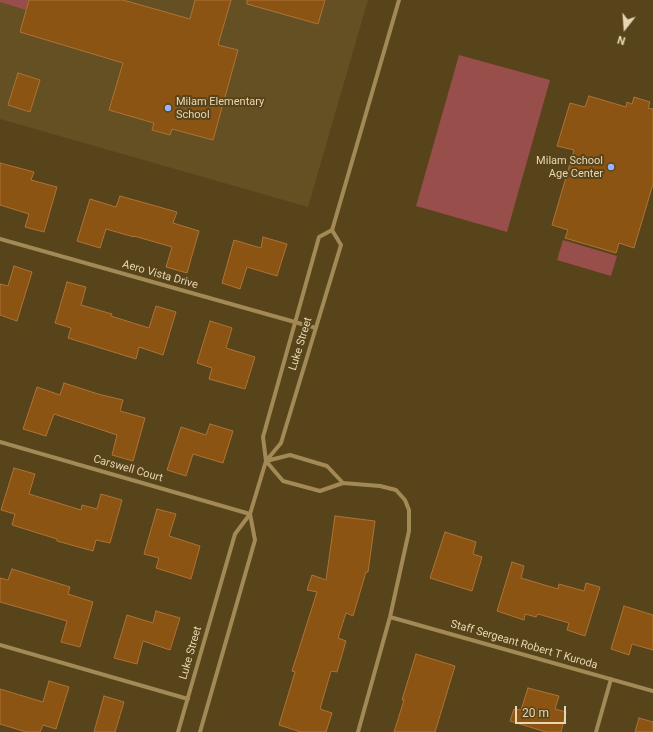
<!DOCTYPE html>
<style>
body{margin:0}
#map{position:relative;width:653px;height:732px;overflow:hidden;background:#57441b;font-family:Roboto,sans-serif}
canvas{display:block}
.north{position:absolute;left:605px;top:8px;width:40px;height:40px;-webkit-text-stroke:3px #57441b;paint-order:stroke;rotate:197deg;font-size:11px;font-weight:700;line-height:16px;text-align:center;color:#e8d6b2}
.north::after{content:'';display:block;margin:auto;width:14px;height:18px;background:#e8d6b2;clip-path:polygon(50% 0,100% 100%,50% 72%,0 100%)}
.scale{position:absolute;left:515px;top:706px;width:51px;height:18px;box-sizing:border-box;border:2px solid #e8d6b2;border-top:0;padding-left:5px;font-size:12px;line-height:14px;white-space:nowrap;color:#e8d6b2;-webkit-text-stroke:3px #57441b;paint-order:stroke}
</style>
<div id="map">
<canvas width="653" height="732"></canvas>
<div class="north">N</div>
<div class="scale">20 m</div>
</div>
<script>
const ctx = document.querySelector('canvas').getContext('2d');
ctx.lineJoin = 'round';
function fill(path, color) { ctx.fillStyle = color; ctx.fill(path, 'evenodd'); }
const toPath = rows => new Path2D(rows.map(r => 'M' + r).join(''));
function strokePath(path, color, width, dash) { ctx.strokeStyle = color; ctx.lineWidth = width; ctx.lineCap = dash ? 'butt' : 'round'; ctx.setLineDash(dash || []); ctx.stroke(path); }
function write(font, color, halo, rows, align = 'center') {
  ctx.font = font + ' Roboto,sans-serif'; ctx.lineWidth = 4; ctx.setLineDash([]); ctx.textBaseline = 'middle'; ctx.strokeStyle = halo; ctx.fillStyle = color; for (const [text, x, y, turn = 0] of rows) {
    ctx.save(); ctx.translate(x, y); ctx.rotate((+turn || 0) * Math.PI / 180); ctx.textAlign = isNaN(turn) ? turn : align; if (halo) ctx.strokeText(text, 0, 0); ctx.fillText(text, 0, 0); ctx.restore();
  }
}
const built = toPath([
 [0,0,368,0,308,207,0,119]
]);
const green = toPath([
 [0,0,29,0,26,10,0,2],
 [459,55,550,80,507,232,416,206],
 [563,240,617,256,611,276,557,260]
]);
const building = toPath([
 [29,0,123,0,190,19,195,0,231,0,218,45,238,50,213,140,172,129,170,135,152,130,154,123,109,110,123,63,20,32,29,0],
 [247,0,325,0,318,24,247,4,247,0],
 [18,73,40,80,30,112,8,105,18,73],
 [589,96,626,107,627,102,632,104,634,97,650,102,648,108,653,109,653,184,634,248,619,243,616,253,565,238,568,230,552,225,574,150,557,146,570,103,585,107,589,96],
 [0,163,34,172,31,180,57,187,44,232,25,227,29,214,0,205,0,163],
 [120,196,177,212,173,223,199,231,187,273,166,267,172,247,134,236,134,237,106,229,100,248,77,241,90,199,116,207,120,196],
 [263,237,287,244,277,276,247,267,240,289,222,283,234,240,261,248,263,237],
 [14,266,32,272,17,321,0,315,0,284,8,286,14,266],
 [67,282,86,287,81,305,112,314,111,316,149,328,156,306,176,312,163,355,139,347,136,359,68,338,71,328,55,323,67,282],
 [210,321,232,328,226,348,255,357,245,389,209,379,212,368,197,363,210,321],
 [64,383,98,394,123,400,120,411,145,418,133,461,112,455,117,435,54,414,46,436,23,429,37,387,60,395,64,383],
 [210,424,233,431,223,463,193,454,186,476,167,470,181,427,206,435,210,424],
 [14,468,35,474,29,494,81,510,82,505,97,509,101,494,122,500,110,543,96,540,93,551,57,541,57,539,12,525,15,514,1,510,14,468],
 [157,509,176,514,169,536,200,546,191,579,156,568,159,558,144,554,157,509],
 [335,516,375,521,368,572,366,572,353,616,346,613,338,638,346,641,337,672,331,671,320,709,332,713,326,732,301,732,279,725,295,672,292,671,317,592,307,590,312,575,326,580,335,516],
 [445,532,476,542,473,554,482,557,472,591,430,578,445,532],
 [512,562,524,566,521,578,558,589,559,584,584,591,586,583,600,587,585,636,567,630,569,623,538,614,536,617,525,614,524,620,497,611,512,562],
 [12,569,70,587,68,594,93,602,80,647,61,642,67,621,0,602,0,578,8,580,12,569],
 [624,606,653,615,653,650,632,644,629,655,611,649,624,606],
 [156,611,180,618,170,650,143,641,137,664,114,658,127,615,153,623,156,611],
 [416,654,455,666,435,732,394,732,404,700,402,700,416,654],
 [49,681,69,687,56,729,43,725,40,732,26,732,0,724,0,689,43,702,49,681],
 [528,688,559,696,555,709,566,712,561,732,546,732,510,721,514,709,521,710,528,688],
 [104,696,124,702,115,732,94,732,104,696],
 [639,718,653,722,653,732,635,732,639,718]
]);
const minor = toPath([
 [0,239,316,328],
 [0,442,250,514],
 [266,461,283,481,320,491,343,483,380,486,396,490,405,500,409,510,409,531,390,617,358,732],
 [266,461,263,437,319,237,332,230],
 [266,461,290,455,327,466,343,483],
 [390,617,653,691],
 [0,645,188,699],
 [178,732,235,534,250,514,266,461,281,443,341,245,332,230,333,227,399,0],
 [200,732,255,540,250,514],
 [596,732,611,679]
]);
const markers = [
 [168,108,4,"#95b6fd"],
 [611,167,4,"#95b6fd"]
];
const poiNames = [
 ["Milam Elementary",176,102],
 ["School",176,115],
 ["Milam School",603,161,"right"],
 ["Age Center",603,174,"right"]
];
const streetNames = [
 ["Aero Vista Drive",160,275,16],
 ["Luke Street",301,344,-73],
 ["Carswell Court",128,469,16],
 ["Staff Sergeant Robert T Kuroda",524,645,16],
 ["Luke Street",191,653,-74]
];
fill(built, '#645022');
fill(green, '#984e4a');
fill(building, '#8b5412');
strokePath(building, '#ad7338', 1);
strokePath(minor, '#a28955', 4);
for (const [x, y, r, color] of markers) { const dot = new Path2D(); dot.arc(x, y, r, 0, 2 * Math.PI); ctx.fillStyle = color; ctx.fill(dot); strokePath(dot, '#57441b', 1.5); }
write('11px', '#e8d6b2', '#57441b', poiNames, 'left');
write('11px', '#e8d6b2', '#57441b', streetNames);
</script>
